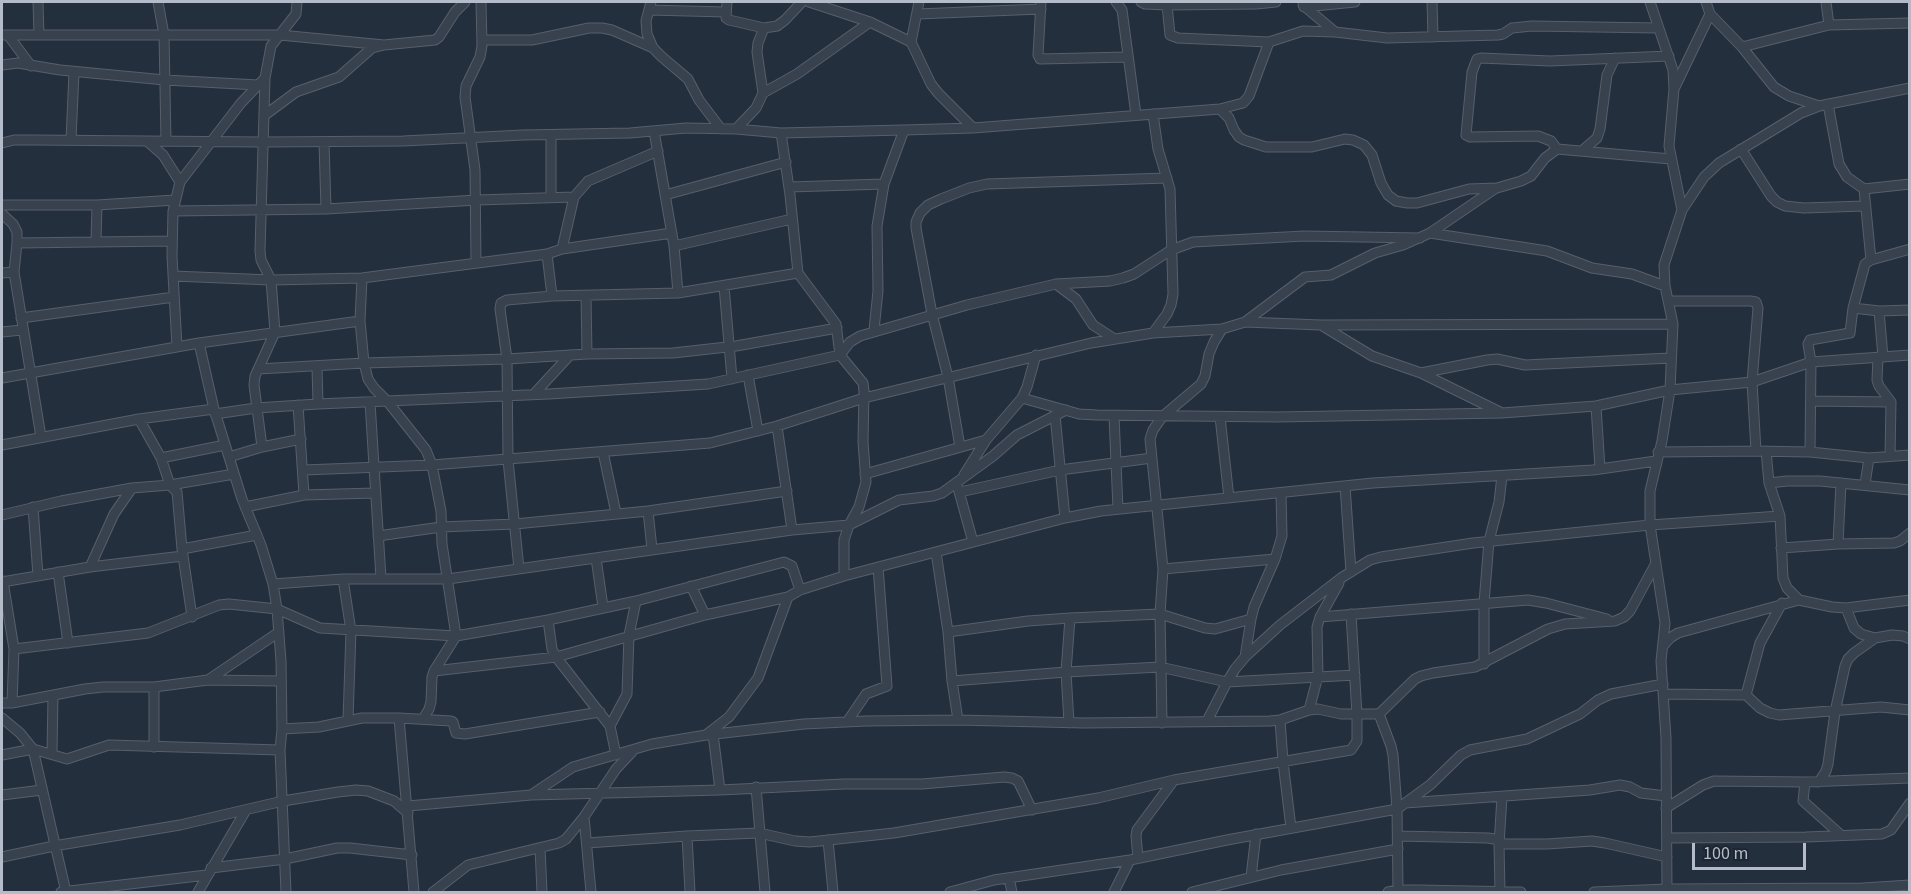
<!DOCTYPE html>
<style>
body{margin:0}
#map{position:relative;width:1911px;height:894px;overflow:hidden;background:#242f3e;font-family:"Source Sans 3",sans-serif}
canvas{display:block}
.frame{position:absolute;inset:0;border:3px solid #b4bcc9;pointer-events:none}
.scale{position:absolute;left:1692px;top:843px;width:114px;height:27px;box-sizing:border-box;border:3px solid #b4bcc9;border-top:0;padding-left:8px;font-size:18px;line-height:21px;white-space:nowrap;color:#b4bcc9;-webkit-text-stroke:4px #1d2633;paint-order:stroke}
</style>
<div id="map">
<canvas width="1911" height="894"></canvas>
<div class="frame"></div>
<div class="scale">100 m</div>
</div>
<script>
const ctx = document.querySelector('canvas').getContext('2d');
ctx.lineJoin = 'round';
const toPath = rows => new Path2D(rows.map(r => 'M' + r).join(''));
function strokePath(path, color, width, dash) { ctx.strokeStyle = color; ctx.lineWidth = width; ctx.lineCap = dash ? 'butt' : 'round'; ctx.setLineDash(dash || []); ctx.stroke(path); }
const minor = toPath([
 [38,2,39,35],
 [158,2,164,35,166,141],
 [651,2,646,21,647,34,653,48,662,57,688,79,699,100,721,129],
 [727,2,726,18,729,20,764,28,777,26,785,20,802,2],
 [809,2,870,22,911,42,931,84,938,93,973,128],
 [1041,2,1038,55,1040,59,1128,57],
 [1116,2,1122,10,1136,115],
 [1141,2,1145,4,1167,5,1256,4,1276,2],
 [1432,2,1433,37],
 [1650,2,1673,70,1674,89,1669,146,1682,210],
 [1706,2,1710,14,1742,47,1774,87,1789,96,1819,106],
 [1826,2,1829,25],
 [1167,5,1170,35,1178,38,1269,42,1303,31,1335,32,1387,38,1498,35,1503,34,1512,28,1532,26,1658,28],
 [1303,5,1335,32],
 [1304,7,1355,2],
 [649,10,726,12],
 [917,14,1041,9],
 [2,35,280,35,384,45],
 [8,35,31,66],
 [482,40,532,40,589,28,602,28,612,30,653,48],
 [911,42,919,2],
 [1742,47,1829,25,1910,23],
 [2,65,18,63,60,70,165,80,258,85],
 [1675,87,1710,14],
 [763,93,797,74,870,22],
 [1828,104,1839,164,1847,177,1864,189,1910,184],
 [1220,109,1229,118,1234,130,1239,137,1244,140,1266,147,1312,147,1345,139,1353,140,1364,145,1372,155,1381,183,1388,195,1396,201,1407,203,1417,203,1469,189,1497,188,1521,181,1531,176,1545,158,1557,149,1671,159],
 [1153,114,1158,149,1170,189,1173,294,1171,305,1167,314,1153,333],
 [265,115,296,92,339,77,372,48,384,45,435,40,439,37,455,12,465,2],
 [736,129,756,108,763,93,757,52,758,43,764,28],
 [654,131,674,246,678,293],
 [781,133,790,195,798,273,836,324,840,355,863,383,864,391,863,442,866,482,859,507,849,525,844,540,844,576],
 [551,135,551,197],
 [71,140,74,72],
 [147,141,163,155,180,182],
 [324,142,326,209],
 [2,143,14,140,33,140,263,142,403,141,523,135,630,133,686,128,736,129,781,133,904,130,973,128,1220,109,1243,103,1249,96,1269,42],
 [1557,149,1551,141,1538,136,1470,137,1466,135,1472,72,1477,59,1481,58,1550,61,1669,56],
 [1741,149,1771,196,1777,202,1785,206,1804,208,1864,206],
 [1583,150,1597,138,1600,129,1607,75,1615,58],
 [789,187,884,184],
 [1864,189,1871,260],
 [665,195,786,162],
 [2,205,97,205,175,200],
 [173,211,326,209,477,200,574,197],
 [2,214,13,224,17,232,17,243,14,272,41,437],
 [1430,233,1547,251,1592,268,1632,274,1665,286],
 [96,241,97,205],
 [17,243,172,241],
 [674,246,792,219],
 [562,249,574,197,588,181,658,151],
 [547,254,552,296],
 [476,262,475,170,465,97,466,86,480,57,482,46,481,2],
 [2,273,14,272],
 [173,276,271,280,362,278,547,254,562,249,672,233],
 [362,278,360,321,364,363,368,379,374,388,388,402,426,450,432,465,441,511,442,544,456,636,434,671,432,677,431,702,429,709,423,719],
 [1056,284,1076,299,1093,325,1113,338],
 [724,286,732,379],
 [586,297,587,354],
 [1668,301,1750,301,1756,302,1758,308,1752,382,1756,451],
 [1853,308,1879,311,1910,310],
 [1879,311,1883,357],
 [21,318,174,297],
 [1245,322,1305,277,1331,275,1375,253,1403,245,1430,233,1496,188],
 [1321,325,1372,356,1421,373,1500,412],
 [874,330,878,291,877,226,884,184,904,130],
 [2,332,22,330],
 [199,343,214,409,242,499,261,545,273,584,277,609,281,661,282,729,280,750,286,892],
 [177,347,172,256,173,211,180,182,241,103,265,78],
 [1878,357,1877,380,1879,386,1891,402,1890,456],
 [317,367,318,404],
 [258,369,364,363,507,359,587,354,673,353,736,346,837,328],
 [1421,373,1487,360,1497,359,1525,365,1671,358],
 [748,375,758,431],
 [2,378,199,343,360,321],
 [534,394,570,355],
 [1022,398,1079,414,1097,415,1278,417,1502,413,1596,406,1670,390,1752,382,1811,362,1910,355],
 [1811,401,1891,402],
 [370,402,381,578],
 [298,405,304,495],
 [1596,406,1600,469],
 [215,414,256,408,318,404,549,394,708,384,840,355,850,342,860,336,967,305,1056,284,1110,281,1123,278,1134,274,1171,250,1193,242,1304,236,1420,238],
 [1055,415,1065,518],
 [1114,416,1118,509],
 [1220,417,1229,498],
 [139,419,161,458,170,485,177,492,182,549,192,617],
 [777,426,792,530],
 [2,445,139,419,214,409],
 [262,447,254,385,255,376,275,332,271,280,261,260,260,251,265,78,271,46,296,14,297,2],
 [960,447,948,377,932,314,916,228,916,222,920,213,928,205,941,199,969,188,987,184,1167,178],
 [1766,451,1769,483,1780,516,1783,578,1787,588,1799,600],
 [603,452,616,513],
 [1658,452,1756,451,1810,452,1869,458,1910,455],
 [1810,452,1811,362,1808,344,1810,340,1850,333,1853,308,1865,264,1871,260,1910,249],
 [229,457,262,447,301,439],
 [161,458,225,445],
 [304,470,432,465,710,443,777,426,864,398,1091,343,1153,333,1222,329,1245,322,1321,325,1673,324],
 [865,474,986,440],
 [964,475,986,440,1022,398,1027,387,1036,355],
 [1769,483,1787,481,1820,481,1910,490],
 [1865,484,1869,458],
 [1345,486,1351,572],
 [958,488,973,542],
 [960,492,1060,470,1152,458],
 [33,507,38,576],
 [245,507,304,495,375,493],
 [648,511,652,549],
 [2,515,61,501,132,488,170,485,234,474],
 [378,536,441,527,515,524,648,511,787,491],
 [1838,544,1841,483],
 [1781,548,1838,544,1894,543,1900,541,1910,533],
 [182,549,257,535],
 [936,552,948,632,952,681,958,720],
 [596,558,603,607],
 [90,567,114,514,132,488],
 [519,569,508,460,507,359,500,309,501,303,507,300,552,296,678,293,798,273],
 [1163,569,1275,559],
 [58,572,68,643],
 [343,579,351,631,348,720],
 [2,582,90,567,183,556],
 [273,584,343,579,448,579,792,530,849,525,899,500,933,496,942,493,993,456,1017,435,1066,410],
 [691,586,705,615],
 [1846,608,1854,628,1861,634,1875,638,1892,635,1903,636,1910,639],
 [1320,617,1528,600,1546,603,1607,619],
 [548,620,552,649,556,657,610,726,616,755],
 [948,632,1028,621,1070,618,1160,614,1205,628,1215,629,1251,619],
 [1664,645,1670,638,1678,633,1799,600,1832,607,1846,608,1910,600],
 [14,649,148,633,219,605,229,604,277,609,320,628,456,636,548,620,636,601,784,562,792,566,800,590],
 [1245,657,1251,619,1254,607,1275,559,1282,536,1281,493],
 [1484,664,1484,603,1489,541,1499,502,1502,476],
 [434,671,556,657,705,615,788,597,800,590,844,576,1065,518,1101,511,1373,483,1593,470,1656,461],
 [208,680,279,632],
 [952,681,1066,672,1160,667,1227,682,1355,675],
 [1664,694,1746,695,1760,708,1770,713,1779,715,1881,707,1910,710],
 [1746,695,1760,643,1782,603],
 [2,703,12,703,14,649,3,581],
 [12,703,85,689,103,687,154,687,208,680,281,681],
 [1309,710,1318,676,1317,627,1320,617,1339,583],
 [1379,714,1391,746,1393,755,1397,809,1398,890],
 [2,718,20,733,33,749,66,892],
 [399,718,414,892],
 [1280,720,1283,762,1291,828],
 [1207,721,1227,682,1235,669,1245,657,1280,625,1341,578,1370,560,1381,557,1473,543,1650,525,1780,516],
 [847,722,866,694,887,686,878,567],
 [1069,723,1066,672,1070,618],
 [1162,723,1160,614,1163,569,1150,439,1153,430,1162,417,1201,384,1205,376,1209,354,1214,342,1222,329],
 [610,726,627,694,629,635,636,601],
 [282,729,319,727,362,718,399,718,451,721,453,722,456,733,465,734,600,712],
 [707,734,729,717,758,678,788,597],
 [713,734,720,790],
 [154,747,154,687],
 [52,754,53,695],
 [2,755,33,749,67,759,109,745,280,750],
 [1805,782,1803,801,1841,835],
 [1819,782,1826,771,1828,764,1835,712,1845,666,1848,659,1854,653,1875,638],
 [756,787,765,892],
 [2,795,42,790],
 [531,795,573,767,652,744,706,735,804,724,866,721,958,720,1084,723,1270,721,1280,720,1309,710,1318,709,1341,714,1379,714,1415,679,1421,676,1433,673,1475,667,1548,629,1565,624,1615,621,1624,617,1630,611,1656,563],
 [1405,803,1590,790,1620,785,1630,787,1641,793,1666,796],
 [408,806,531,795,720,790,844,784,922,784,1004,777,1012,778,1018,781,1032,810],
 [1666,808,1703,785,1714,781,1805,782,1910,778],
 [584,817,591,892],
 [687,836,690,892],
 [1398,836,1488,838,1500,840],
 [1667,838,1806,837,1882,834,1891,830,1910,803],
 [828,840,833,892],
 [587,843,687,836,759,833,795,841,810,842,894,833,1098,798,1174,780,1351,750,1357,741,1357,715,1351,614],
 [1499,844,1547,844,1592,841,1605,843,1667,857],
 [540,848,542,892],
 [2,857,54,846,180,825,283,801,338,792,356,790,368,791,394,801,408,813],
 [1138,858,1136,836,1137,830,1174,780],
 [211,868,285,859,337,848,350,848,412,855],
 [1251,877,1256,834],
 [1009,878,1012,892],
 [61,892,207,875],
 [198,892,246,810],
 [433,892,468,865,559,843,566,839,584,817,616,769,632,752],
 [950,892,994,880,1130,860,1227,840,1397,809,1430,785,1461,755,1470,750,1527,739,1580,714,1598,700,1611,694,1663,684],
 [1114,892,1130,860],
 [1192,892,1281,870,1398,849],
 [1388,892,1398,890,1419,890,1521,892],
 [1500,892,1499,844,1502,797],
 [1594,892,1667,889,1863,888,1910,885],
 [1667,892,1666,738,1661,661,1665,623,1650,525,1650,491,1662,441,1670,390,1673,324,1665,286,1664,265,1682,210,1704,177,1719,163,1801,113,1819,106,1910,88]
]);
strokePath(minor, '#565f6c', 11);
strokePath(minor, '#38414e', 9);
</script>
